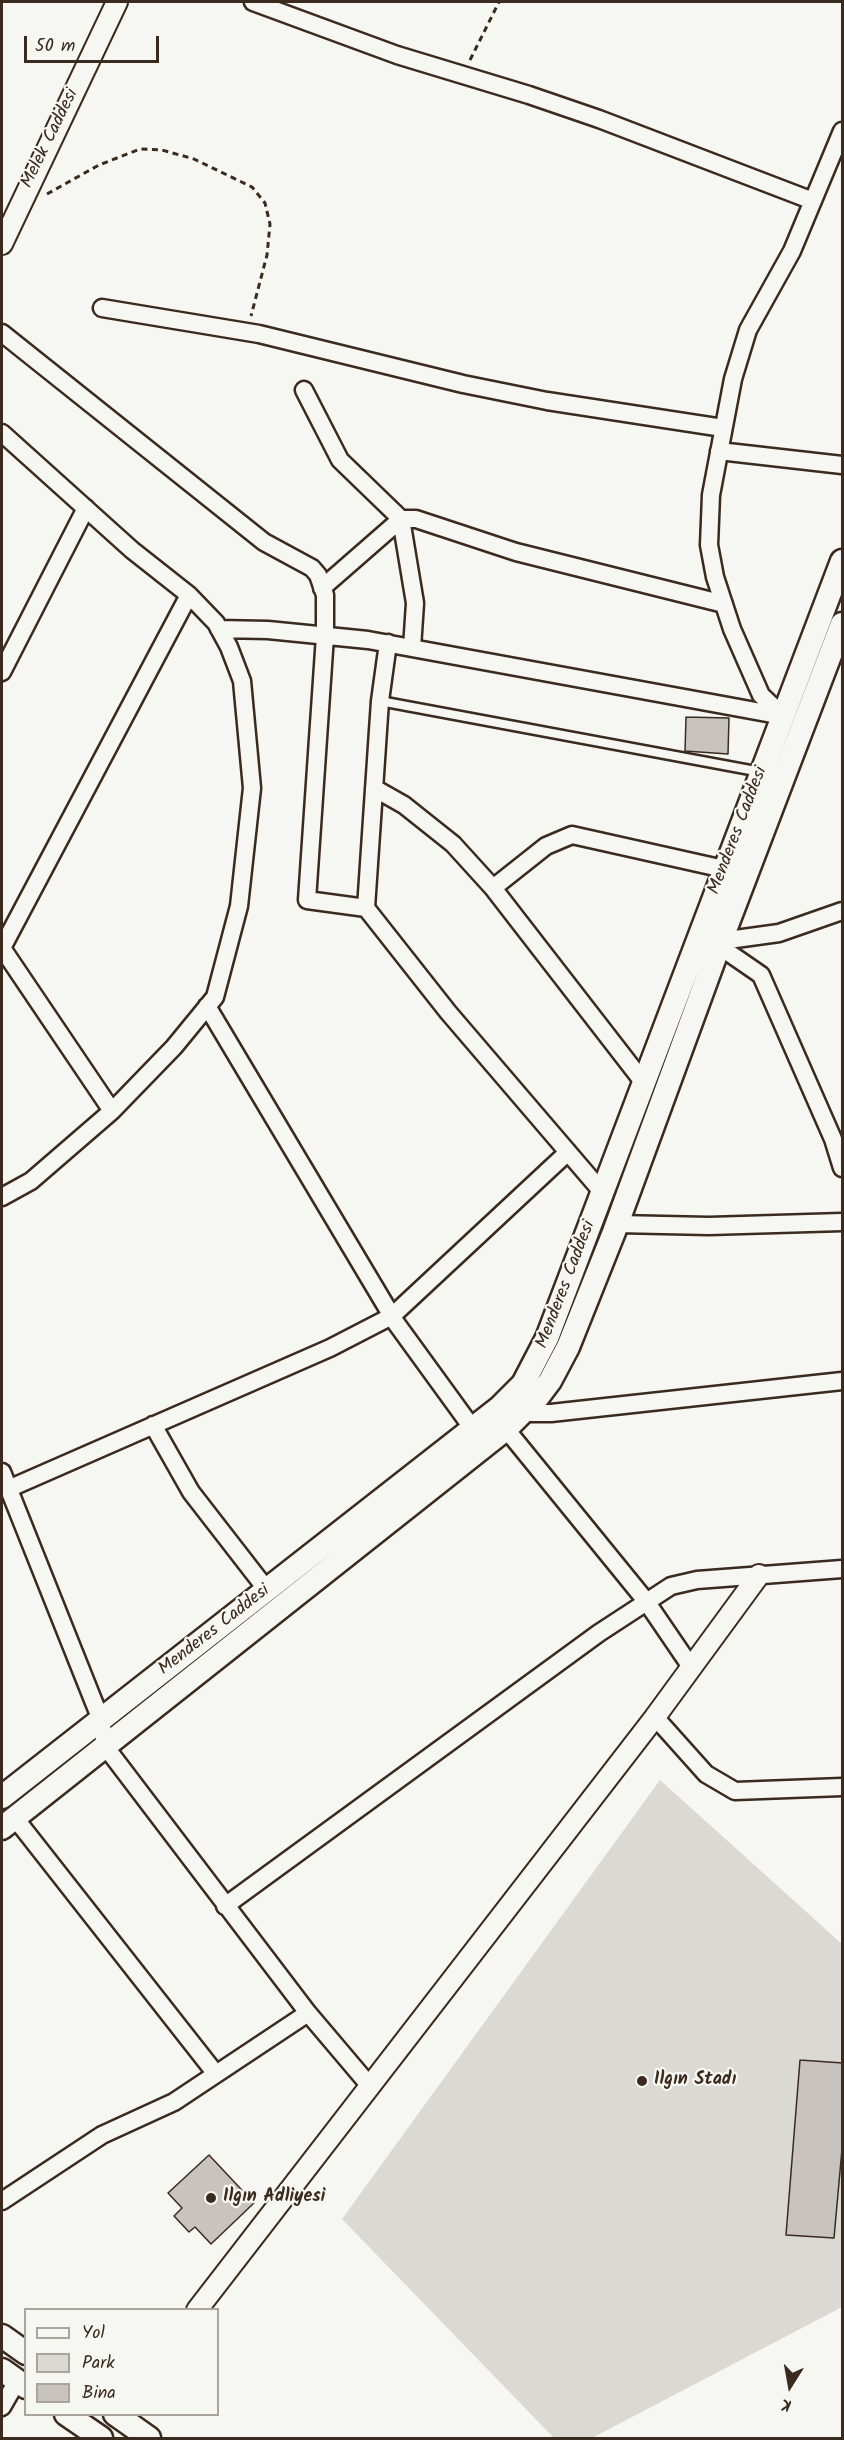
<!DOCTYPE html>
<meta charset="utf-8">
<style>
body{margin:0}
#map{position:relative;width:844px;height:2440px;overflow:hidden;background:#f6f6f2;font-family:Kalam,sans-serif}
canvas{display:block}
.frame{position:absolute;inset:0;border:3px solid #3b2a1e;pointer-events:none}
.legend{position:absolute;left:24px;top:2308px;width:195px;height:108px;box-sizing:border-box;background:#f6f6f2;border:2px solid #aba49d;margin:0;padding:8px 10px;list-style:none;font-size:18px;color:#3b2a1e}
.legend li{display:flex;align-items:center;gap:12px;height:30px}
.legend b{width:30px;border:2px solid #aba49d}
.north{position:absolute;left:760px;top:2356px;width:60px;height:60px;-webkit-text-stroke:4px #f6f6f2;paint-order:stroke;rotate:191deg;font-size:16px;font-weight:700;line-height:24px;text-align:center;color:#3b2a1e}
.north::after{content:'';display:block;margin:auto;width:21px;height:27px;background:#3b2a1e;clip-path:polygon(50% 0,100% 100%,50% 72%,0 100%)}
.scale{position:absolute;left:24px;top:36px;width:135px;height:27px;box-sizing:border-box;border:3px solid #3b2a1e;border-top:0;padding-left:8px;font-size:18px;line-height:21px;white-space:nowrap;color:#3b2a1e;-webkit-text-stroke:4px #f6f6f2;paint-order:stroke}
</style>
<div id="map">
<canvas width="844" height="2440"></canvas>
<div class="frame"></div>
<ul class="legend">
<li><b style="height:8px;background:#f6f6f2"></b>Yol</li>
<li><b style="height:16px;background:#dad9d3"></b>Park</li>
<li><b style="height:16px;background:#c8c3be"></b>Bina</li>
</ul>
<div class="north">K</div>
<div class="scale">50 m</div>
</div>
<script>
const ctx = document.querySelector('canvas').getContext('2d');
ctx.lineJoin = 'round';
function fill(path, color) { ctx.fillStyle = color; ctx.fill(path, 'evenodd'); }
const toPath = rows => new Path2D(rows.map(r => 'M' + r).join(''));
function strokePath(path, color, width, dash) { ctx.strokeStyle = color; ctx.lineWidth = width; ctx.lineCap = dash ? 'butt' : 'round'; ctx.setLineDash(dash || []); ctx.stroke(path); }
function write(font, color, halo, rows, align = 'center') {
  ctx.font = font + ' Kalam,sans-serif'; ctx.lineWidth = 4.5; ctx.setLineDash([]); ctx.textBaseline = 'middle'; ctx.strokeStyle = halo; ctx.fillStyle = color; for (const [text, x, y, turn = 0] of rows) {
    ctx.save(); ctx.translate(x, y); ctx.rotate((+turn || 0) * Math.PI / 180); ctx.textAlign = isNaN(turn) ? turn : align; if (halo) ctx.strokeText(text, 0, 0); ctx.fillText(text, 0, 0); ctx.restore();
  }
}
const green = toPath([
 [660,1780,842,1944,842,2307,592,2438,554,2438,342,2219]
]);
const building = toPath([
 [686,717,729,718,728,754,685,751,686,717],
 [800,2060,843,2063,843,2138,834,2238,786,2235,800,2060],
 [209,2155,254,2203,211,2244,195,2227,189,2232,174,2216,182,2208,168,2193,209,2155]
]);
const path = toPath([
 [470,60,499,2],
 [47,194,99,165,140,149,162,150,194,159,252,187,265,203,270,224,267,255,251,316]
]);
const service = toPath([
 [380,701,761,772]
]);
const minor = toPath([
 [253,2,397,55,529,95,599,119,813,201],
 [102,308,259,334,463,384,547,401,723,428],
 [2,333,264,542,312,568,318,575,325,595,325,636,307,900,366,908],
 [304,390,340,460,401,519,415,603,412,648],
 [2,433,132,550,189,595,216,623,229,647,242,681,252,788,239,906,215,997,174,1047,112,1111,31,1181,2,1197],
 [719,451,842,465],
 [322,588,401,519,416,519,516,552,724,604],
 [219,629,268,630,368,640,783,716],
 [388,643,380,701,366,908,448,1012,603,1193],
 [2,672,86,508],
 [783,716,761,695,732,629,715,577,709,545,711,495,733,379,748,330,792,251,842,131],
 [374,788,404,805,453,844,493,888,546,846,572,835,724,869],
 [493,888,644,1083],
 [721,941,779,933,842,911],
 [719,946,761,975,833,1139,842,1168],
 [2,948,189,595],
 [2,948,112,1111],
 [207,1006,396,1323,473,1429],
 [617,1224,709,1226,842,1222],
 [522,1413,551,1413,842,1381],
 [153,1425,191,1492,267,1590],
 [506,1429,646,1601,691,1667],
 [2,1472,101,1720,105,1746,308,2013,369,2085],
 [8,1489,330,1348,392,1316,568,1152],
 [655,1717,706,1774,735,1791,842,1787],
 [15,1818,216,2074],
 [225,1906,599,1633,671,1586,697,1580,842,1569],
 [2,2201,102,2135,174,2102,308,2013],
 [2,2407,17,2381]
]);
const tertiary = toPath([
 [2,244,117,2],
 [197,2310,655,1717,759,1575]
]);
const secondary = toPath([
 [2,1797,499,1408,523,1384,547,1338,842,561],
 [2,1828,506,1429,538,1397,550,1381,568,1347,614,1232,719,946,842,624],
 [2,2336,26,2353],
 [2,2370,26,2387],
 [66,2414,101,2438],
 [115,2414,149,2438]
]);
const markers = [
 [642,2081,6,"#3b2a1e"],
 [211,2198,6,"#3b2a1e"]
];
const streetNames = [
 ["Melek Caddesi",51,139,-64],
 ["Menderes Caddesi",739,831,-69],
 ["Menderes Caddesi",567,1285,-69],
 ["Menderes Caddesi",215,1631,-38]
];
const poiNames = [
 ["Ilgın Stadı",654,2081],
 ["Ilgın Adliyesi",223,2198]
];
fill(green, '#dad9d3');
fill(building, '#c8c3be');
strokePath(building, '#3b2a1e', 1.5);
strokePath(service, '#3b2a1e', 13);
strokePath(minor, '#3b2a1e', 21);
strokePath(tertiary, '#3b2a1e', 24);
strokePath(secondary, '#3b2a1e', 27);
strokePath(path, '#3b2a1e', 3, [6, 4.5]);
strokePath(service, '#f6f6f2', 8);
strokePath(minor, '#f6f6f2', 16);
strokePath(tertiary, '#f6f6f2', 20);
strokePath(secondary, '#f6f6f2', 22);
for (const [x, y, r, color] of markers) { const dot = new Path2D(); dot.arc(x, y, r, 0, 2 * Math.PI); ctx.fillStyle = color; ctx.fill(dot); strokePath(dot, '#f6f6f2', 2); }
write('18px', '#3b2a1e', '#f6f6f2', streetNames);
write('bold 18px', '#3b2a1e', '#f6f6f2', poiNames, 'left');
</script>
